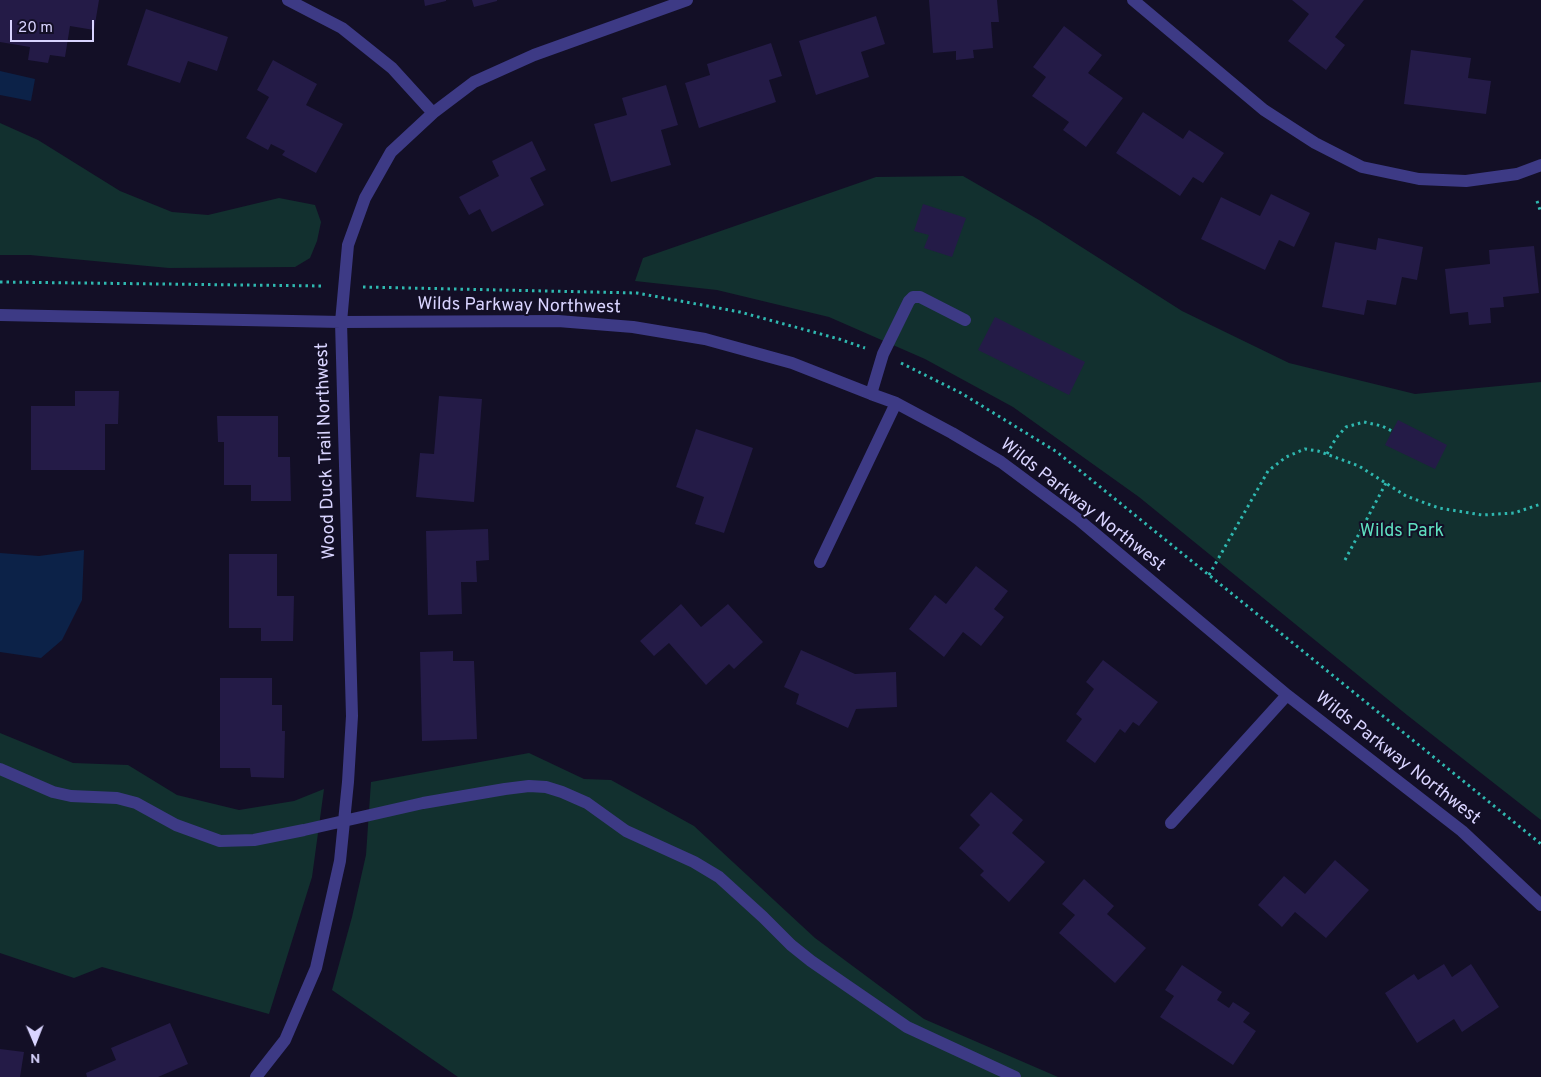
<!DOCTYPE html>
<style>
body{margin:0}
#map{position:relative;width:1541px;height:1077px;overflow:hidden;background:#130f26;font-family:Overpass,sans-serif}
canvas{display:block}
.north{position:absolute;left:10px;top:1017px;width:50px;height:50px;-webkit-text-stroke:4px #130f26;paint-order:stroke;rotate:179deg;font-size:14px;font-weight:700;line-height:20px;text-align:center;color:#d9d4ff}
.north::after{content:'';display:block;margin:auto;width:18px;height:22px;background:#d9d4ff;clip-path:polygon(50% 0,100% 100%,50% 72%,0 100%)}
.scale{position:absolute;left:10px;top:20px;width:84px;height:22px;box-sizing:border-box;border:2px solid #d9d4ff;border-top:0;padding-left:6px;font-size:15px;line-height:18px;white-space:nowrap;color:#d9d4ff;-webkit-text-stroke:4px #130f26;paint-order:stroke}
</style>
<div id="map">
<canvas width="1541" height="1077"></canvas>
<div class="north">N</div>
<div class="scale">20 m</div>
</div>
<script>
const ctx = document.querySelector('canvas').getContext('2d');
ctx.lineJoin = 'round';
function fill(path, color) { ctx.fillStyle = color; ctx.fill(path, 'evenodd'); }
const toPath = rows => new Path2D(rows.map(r => 'M' + r).join(''));
function strokePath(path, color, width, dash) { ctx.strokeStyle = color; ctx.lineWidth = width; ctx.lineCap = dash ? 'butt' : 'round'; ctx.setLineDash(dash || []); ctx.stroke(path); }
function write(font, color, halo, rows, align = 'center') {
  ctx.font = font + ' Overpass,sans-serif'; ctx.lineWidth = 4; ctx.setLineDash([]); ctx.textBaseline = 'middle'; ctx.strokeStyle = halo; ctx.fillStyle = color; for (const [text, x, y, turn = 0] of rows) {
    ctx.save(); ctx.translate(x, y); ctx.rotate((+turn || 0) * Math.PI / 180); ctx.textAlign = isNaN(turn) ? turn : align; if (halo) ctx.strokeText(text, 0, 0); ctx.fillText(text, 0, 0); ctx.restore();
  }
}
const green = toPath([
 [0,123,38,140,120,191,172,212,208,215,279,198,315,205,321,222,317,241,310,258,295,267,169,268,30,255,0,255],
 [963,176,1039,220,1182,311,1289,363,1415,394,1541,382,1541,820,1407,715,1139,497,1013,407,925,359,829,317,717,290,635,281,643,258,876,177],
 [0,733,73,763,128,765,177,795,239,810,294,801,324,789,312,877,269,1014,102,967,74,978,0,953],
 [529,753,584,779,611,780,694,826,815,938,924,1019,1058,1077,458,1077,332,990,352,917,366,855,371,782]
]);
const water = toPath([
 [0,71,35,79,31,101,0,95],
 [84,550,82,600,62,640,41,658,0,652,0,553,39,556]
]);
const building = toPath([
 [0,0,99,0,94,30,70,26,65,57,50,55,48,63,28,60,30,47,0,42],
 [424,0,446,0,446,1,425,6],
 [472,0,497,0,497,1,474,7],
 [929,0,997,0,999,22,991,22,993,48,973,50,974,58,956,60,956,51,933,53],
 [1292,0,1364,0,1335,37,1345,45,1326,70,1288,41,1309,14],
 [146,9,228,37,217,71,188,61,180,83,127,65],
 [876,16,885,44,861,52,869,77,816,95,799,41],
 [1064,26,1102,55,1088,73,1123,98,1086,147,1063,130,1069,122,1032,96,1046,77,1033,67],
 [771,43,782,76,769,80,776,102,699,128,685,83,710,75,707,64],
 [1411,50,1471,58,1468,78,1491,81,1486,114,1404,104],
 [273,60,317,84,306,105,343,124,316,173,282,155,285,151,271,144,268,150,246,138,269,97,257,90],
 [666,85,678,125,661,130,671,165,611,182,594,124,627,115,622,98],
 [1143,112,1183,139,1189,130,1224,153,1203,183,1193,177,1180,196,1116,153],
 [532,141,546,170,530,178,544,205,492,232,480,209,469,215,459,197,499,176,492,161],
 [1271,194,1310,213,1294,247,1279,240,1265,270,1201,239,1221,197,1260,216],
 [923,204,966,218,952,257,924,248,929,235,914,231],
 [1378,238,1423,247,1417,280,1402,277,1396,305,1367,300,1364,315,1322,307,1335,242,1376,250],
 [1534,246,1539,293,1503,297,1504,307,1490,308,1491,323,1469,325,1468,312,1450,314,1445,269,1490,264,1489,250],
 [995,317,1085,362,1069,395,978,350],
 [75,391,119,391,118,424,105,424,105,470,31,470,31,406,75,406],
 [439,396,482,399,474,502,416,497,420,453,434,454],
 [217,416,278,416,278,457,290,457,291,501,251,501,251,485,224,485,224,442,218,442],
 [1398,420,1447,445,1435,469,1385,445],
 [696,429,753,448,724,533,695,524,704,497,676,487],
 [488,529,489,560,476,561,477,582,461,582,462,614,428,615,426,531],
 [229,554,277,554,277,596,294,596,293,641,261,641,261,628,229,628],
 [976,566,1008,591,994,609,1004,617,981,646,963,632,944,657,909,629,935,595,946,604],
 [681,604,701,627,728,604,763,642,734,669,729,664,706,685,669,643,654,656,640,641],
 [801,650,855,674,896,672,897,707,856,709,848,728,796,704,799,694,784,687],
 [453,651,453,661,474,661,477,739,422,741,420,652],
 [1103,660,1158,702,1139,726,1133,722,1125,733,1120,729,1095,763,1066,741,1082,719,1076,714,1094,689,1086,682],
 [220,678,272,678,272,705,282,705,282,731,285,731,284,778,251,777,250,768,220,768],
 [991,792,1023,820,1012,833,1045,862,1009,902,980,875,984,871,959,848,980,825,970,815],
 [1335,860,1369,890,1326,938,1295,912,1282,927,1258,905,1284,876,1305,894],
 [1084,879,1114,906,1107,914,1146,948,1115,983,1059,933,1075,915,1062,904],
 [1444,964,1452,977,1471,964,1499,1007,1462,1032,1454,1019,1417,1043,1385,993,1414,974,1418,980],
 [1182,965,1222,992,1217,1000,1229,1008,1233,1002,1250,1013,1243,1022,1256,1031,1233,1065,1160,1017,1174,996,1165,990],
 [170,1023,188,1064,158,1077,87,1077,86,1073,116,1060,111,1048],
 [0,1049,24,1052,20,1077,0,1077]
]);
const path = toPath([
 [1537,201,1541,213],
 [0,282,324,286],
 [363,287,637,293,740,312,839,339,865,348],
 [901,363,961,393,1057,452,1541,844],
 [1327,454,1336,438,1346,427,1364,422,1382,426,1392,431],
 [1345,560,1386,483],
 [1209,575,1268,471,1286,457,1305,449,1318,451,1359,466,1406,496,1439,508,1482,515,1514,513,1541,504]
]);
const minor = toPath([
 [288,0,342,28,392,68,433,113],
 [1133,0,1264,110,1315,143,1362,167,1419,179,1466,181,1517,174,1541,165],
 [0,315,341,322,558,321,633,327,705,339,792,363,871,394,896,403,952,433,1001,462,1079,520,1287,695,1462,831,1541,905],
 [871,394,883,354,909,301,913,297,920,297,965,320],
 [820,562,896,403],
 [0,769,53,792,71,796,117,798,136,803,176,825,220,841,254,840,304,830,423,803,505,789,529,786,546,787,562,792,587,803,626,831,694,862,719,877,763,917,791,945,811,961,907,1027,1015,1077],
 [1171,823,1287,695],
 [256,1077,285,1040,316,968,340,861,348,782,352,716,341,322,348,245,365,198,391,152,433,113,474,82,534,55,687,0]
]);
const streetNames = [
 ["Wilds Parkway Northwest",519,307,1],
 ["Wood Duck Trail Northwest",327,451,-92],
 ["Wilds Parkway Northwest",1082,506,38],
 ["Wilds Parkway Northwest",1397,759,38]
];
const parkNames = [
 ["Wilds Park",1402,532]
];
fill(green, '#12302f');
fill(water, '#0c2248');
fill(building, '#241b47');
strokePath(path, '#2fb8b0', 3, [2.5, 4]);
strokePath(minor, '#3d3a85', 12);
write('18px', '#d9d4ff', '#130f26', streetNames);
write('18px', '#5fe0c0', '#130f26', parkNames);
</script>
